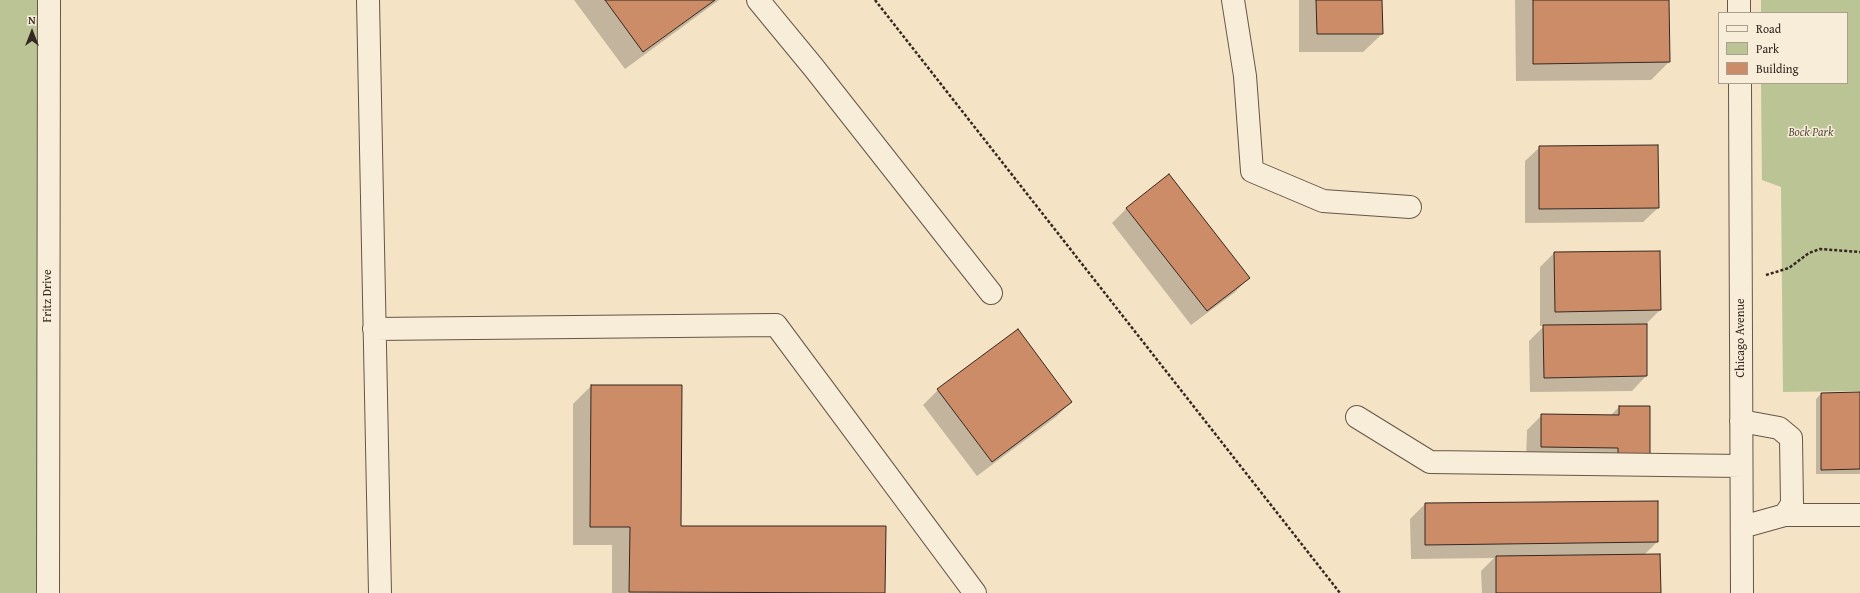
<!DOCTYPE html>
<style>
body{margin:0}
#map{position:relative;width:1860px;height:593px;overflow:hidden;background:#f4e3c5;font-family:"Gentium Book Plus",serif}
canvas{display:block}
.legend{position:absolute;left:1718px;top:12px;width:130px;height:72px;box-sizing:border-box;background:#f8edd9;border:1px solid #aa9e8f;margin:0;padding:5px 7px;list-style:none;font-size:12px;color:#352721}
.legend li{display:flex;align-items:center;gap:8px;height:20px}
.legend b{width:20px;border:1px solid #aa9e8f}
.north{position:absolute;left:12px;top:12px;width:40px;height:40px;-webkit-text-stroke:3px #f8edd9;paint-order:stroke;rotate:0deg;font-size:11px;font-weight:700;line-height:16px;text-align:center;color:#352721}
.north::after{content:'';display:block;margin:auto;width:14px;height:18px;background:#352721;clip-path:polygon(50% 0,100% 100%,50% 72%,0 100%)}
</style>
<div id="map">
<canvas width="1860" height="593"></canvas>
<ul class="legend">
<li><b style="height:5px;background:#f8edd9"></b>Road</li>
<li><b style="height:11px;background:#bbc495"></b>Park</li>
<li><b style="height:11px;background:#cc8c67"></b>Building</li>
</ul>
<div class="north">N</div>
</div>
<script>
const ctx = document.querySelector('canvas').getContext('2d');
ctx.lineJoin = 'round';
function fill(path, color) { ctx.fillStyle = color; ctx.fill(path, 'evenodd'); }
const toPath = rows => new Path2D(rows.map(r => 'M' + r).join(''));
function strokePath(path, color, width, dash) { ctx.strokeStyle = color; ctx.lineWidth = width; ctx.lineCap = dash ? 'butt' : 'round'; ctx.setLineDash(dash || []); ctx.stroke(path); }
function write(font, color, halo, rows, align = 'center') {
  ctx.font = font + ' "Gentium Book Plus",serif'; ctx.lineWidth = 3; ctx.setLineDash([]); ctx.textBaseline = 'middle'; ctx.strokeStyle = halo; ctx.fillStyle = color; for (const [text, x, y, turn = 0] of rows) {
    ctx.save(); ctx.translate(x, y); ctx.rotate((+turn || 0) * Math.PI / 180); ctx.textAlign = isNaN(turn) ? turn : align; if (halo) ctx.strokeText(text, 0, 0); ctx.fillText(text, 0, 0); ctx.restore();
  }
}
const green = toPath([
 [0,0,48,0,50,593,0,593],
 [1761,0,1860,0,1860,391,1783,392,1781,187,1762,180,1761,83,1847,83,1847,13,1761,13]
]);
const shadow = toPath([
 [574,0,719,0,625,69],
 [1299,0,1381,0,1382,34,1363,52,1299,52],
 [1515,0,1668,0,1669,62,1651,80,1516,81],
 [1540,147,1658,208,1643,222,1525,223,1525,161],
 [1127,208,1249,278,1234,293,1191,325,1112,223],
 [1554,253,1660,310,1646,324,1646,376,1632,391,1530,392,1529,341,1544,326,1540,326,1540,267],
 [1018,331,1071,402,1056,417,977,476,923,405,938,390],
 [591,386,680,527,885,527,884,593,612,593,612,545,573,545,573,404],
 [1860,393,1860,474,1816,474,1816,399,1821,394],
 [1619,407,1649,457,1526,461,1527,430,1542,415,1610,416],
 [1425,504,1657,542,1644,555,1660,593,1482,593,1481,571,1494,558,1411,559,1410,519]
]);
const building = toPath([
 [605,0,715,0,643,52,605,0],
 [1316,0,1382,0,1383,34,1317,34,1316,0],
 [1533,0,1669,0,1670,62,1533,64,1533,0],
 [1658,145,1659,208,1539,209,1539,146,1658,145],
 [1169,174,1250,278,1207,311,1126,208,1169,174],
 [1660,251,1661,310,1555,312,1554,252,1660,251],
 [1647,324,1647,376,1544,378,1543,325,1647,324],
 [1018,329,1072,402,992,462,937,389,1018,329],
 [591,385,682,385,681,526,886,526,885,593,629,592,630,527,590,527,591,385],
 [1860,392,1860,469,1821,470,1821,393,1860,392],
 [1619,406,1650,406,1650,457,1618,457,1618,448,1541,447,1541,414,1619,415,1619,406],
 [1658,501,1658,542,1425,545,1425,503,1658,501],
 [1660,554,1661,593,1496,593,1496,556,1660,554]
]);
const path = toPath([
 [875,0,1340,593],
 [1766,275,1789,268,1809,253,1820,249,1860,252]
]);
const minor = toPath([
 [368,0,380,593],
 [758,0,814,68,991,293],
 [1233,0,1245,76,1252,171,1323,201,1410,207],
 [1739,0,1739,13],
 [1740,83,1742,593],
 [374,329,776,325,975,593],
 [1357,417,1430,462,1741,466],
 [1741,421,1779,428,1791,438,1792,504,1785,515,1742,527],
 [1785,515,1860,515],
 [48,593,49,0]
]);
const parkNames = [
 ["Bock Park",1811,133]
];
const streetNames = [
 ["Fritz Drive",48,296,-90],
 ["Chicago Avenue",1741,338,-90]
];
fill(green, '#bbc495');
fill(shadow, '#0003');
fill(building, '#cc8c67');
strokePath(building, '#352721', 1);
strokePath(minor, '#65564a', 24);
strokePath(path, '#352721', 2.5, [3, 2]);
strokePath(minor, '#f8edd9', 22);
write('italic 12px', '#564e3e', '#f8edd9', parkNames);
write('12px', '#352721', '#f8edd9', streetNames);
</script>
